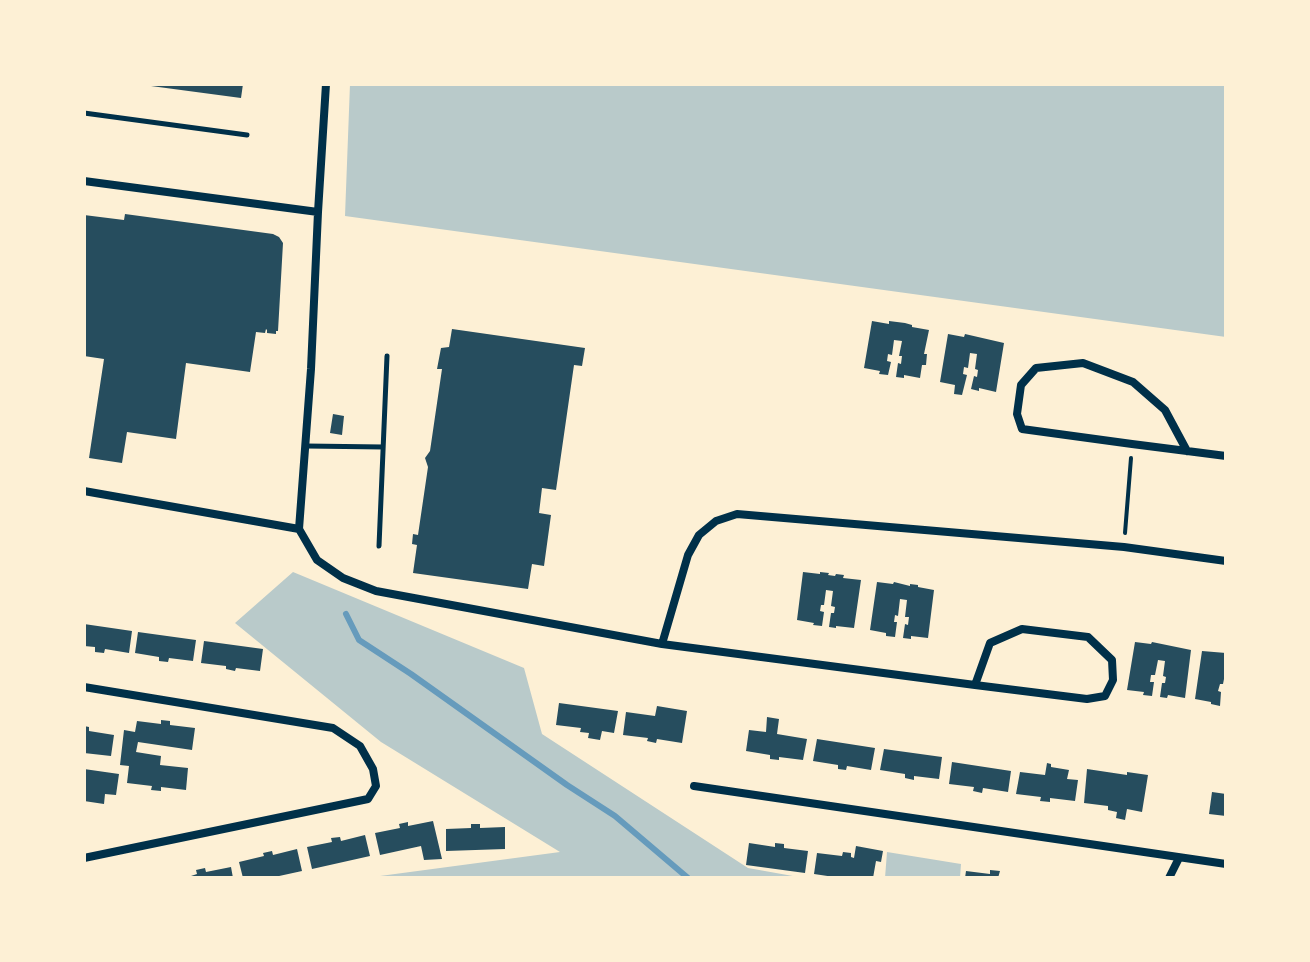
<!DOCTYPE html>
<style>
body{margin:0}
#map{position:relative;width:1310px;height:962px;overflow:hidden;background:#fdf0d5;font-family:"DM Sans",sans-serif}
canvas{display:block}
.frame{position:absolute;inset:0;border:86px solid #fdf0d5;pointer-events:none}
</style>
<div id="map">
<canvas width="1310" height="962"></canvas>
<div class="frame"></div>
</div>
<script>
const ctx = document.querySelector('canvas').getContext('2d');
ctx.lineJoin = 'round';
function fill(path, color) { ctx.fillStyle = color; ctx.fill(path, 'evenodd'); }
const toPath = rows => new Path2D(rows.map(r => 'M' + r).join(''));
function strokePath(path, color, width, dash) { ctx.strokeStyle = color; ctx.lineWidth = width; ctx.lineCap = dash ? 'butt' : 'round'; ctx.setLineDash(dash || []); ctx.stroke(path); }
const green = toPath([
 [350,84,1226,84,1226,337,345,216],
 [293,572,524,668,542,734,748,868,804,878,365,878,560,852,381,742,235,623],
 [887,852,961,864,960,878,885,878]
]);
const stream = toPath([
 [346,614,359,640,411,674,567,785,615,816,688,878]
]);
const building = toPath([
 [151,84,243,84,241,98,151,86],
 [125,214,273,234,279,237,283,243,278,331,276,331,276,334,267,333,267,330,266,329,265,333,256,332,250,372,186,363,176,439,127,432,122,463,89,458,104,359,84,356,84,215,124,220],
 [872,321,889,324,889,321,905,323,912,325,912,327,929,330,924,354,927,354,926,365,922,365,920,378,904,375,904,378,896,377,898,363,901,364,902,356,899,356,902,341,894,340,892,355,888,354,887,361,891,362,888,375,879,374,880,371,864,368],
 [452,329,585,348,582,366,574,365,556,490,542,488,539,513,551,515,544,566,532,564,528,589,413,573,417,545,412,544,413,534,418,535,428,467,425,458,430,451,442,369,437,369,441,348,449,347],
 [948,334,964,337,965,334,1004,343,996,392,979,388,979,391,971,389,974,376,977,377,978,370,975,369,977,354,970,353,968,368,964,367,963,374,967,375,962,395,954,394,955,385,940,382],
 [333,414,344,416,342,435,330,433],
 [803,572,820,574,820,572,829,573,828,575,835,576,836,574,844,575,843,578,861,580,854,628,836,626,836,628,829,627,831,613,834,613,835,607,831,606,833,591,826,590,824,605,821,605,820,611,824,612,822,626,813,625,814,623,797,620],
 [877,582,893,584,894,582,910,586,910,584,918,585,918,587,934,590,928,638,911,636,911,639,903,638,905,624,908,625,909,617,905,617,907,600,900,599,898,616,895,615,894,622,897,622,895,637,886,636,886,633,870,630],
 [84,624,132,631,129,653,105,649,104,653,95,652,95,647,84,646],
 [138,632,196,640,193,661,169,658,168,662,159,661,159,657,135,653],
 [204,641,263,649,260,671,236,668,235,671,226,669,226,666,201,663],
 [1135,642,1151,644,1152,642,1191,650,1185,698,1168,695,1167,698,1160,697,1162,683,1165,683,1166,677,1163,676,1165,661,1158,660,1155,675,1151,675,1150,682,1154,682,1152,696,1143,695,1144,692,1127,690],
 [1202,651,1226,653,1226,669,1223,684,1220,684,1218,691,1221,692,1220,706,1211,704,1211,702,1195,699],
 [559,703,618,711,614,733,602,731,600,740,588,738,589,733,580,732,581,728,556,725],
 [657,706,687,711,682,743,657,739,656,743,647,741,648,738,623,735,626,712,655,716],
 [767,717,779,719,777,734,807,739,803,760,779,757,779,760,770,759,770,755,746,751,749,730,766,732],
 [161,720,170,721,170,725,195,728,192,750,138,742,136,752,161,756,160,765,188,768,186,790,161,787,161,791,151,790,152,786,127,783,129,766,120,765,124,730,135,732,137,721,161,724],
 [84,726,89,727,89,731,114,735,111,756,84,753],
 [817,739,875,748,871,770,847,766,846,770,838,769,838,765,813,761],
 [884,749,942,757,939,779,914,776,914,780,905,778,905,774,880,770],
 [952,762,1011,771,1008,792,983,788,982,793,973,791,974,787,949,784],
 [1047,763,1051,764,1051,767,1069,770,1067,779,1078,780,1075,801,1050,798,1050,802,1040,801,1041,797,1016,794,1020,772,1045,775],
 [84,769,119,774,116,795,105,794,104,804,84,801],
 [1087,769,1127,775,1127,772,1148,775,1142,812,1127,809,1125,820,1116,818,1117,812,1108,810,1108,806,1084,803],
 [1212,792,1226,794,1226,816,1209,814],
 [433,821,442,859,424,860,421,846,380,855,375,833,400,828,399,824,408,822,408,826],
 [471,824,480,824,480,828,505,827,505,849,446,851,446,829,471,828],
 [365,835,370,856,312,869,307,847,332,842,331,838,340,837,341,841],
 [749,843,775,847,775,843,784,844,784,848,808,851,805,873,746,865],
 [856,846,883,851,881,862,876,861,873,878,841,878,814,874,817,853,842,856,843,852,851,853,851,857,854,858],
 [297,849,302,871,270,878,243,878,239,862,264,856,263,853,272,851,273,855],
 [231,867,233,878,185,878,197,874,196,870,205,868,206,872],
 [990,870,1000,871,998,878,965,878,966,871,990,874]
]);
const path = toPath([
 [1125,533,1131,458]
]);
const service = toPath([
 [84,113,247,135],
 [306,446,383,447],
 [379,546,387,356]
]);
const minor = toPath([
 [84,181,318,212],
 [1187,451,1165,410,1133,382,1083,363,1036,368,1021,385,1017,414,1022,429,1132,444,1187,451,1226,456],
 [84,491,299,529,317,560,343,578,376,591,662,644,975,685,1087,699,1105,696,1113,680,1112,660,1088,637,1022,629,990,643,975,685],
 [299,529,311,369,318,212,326,84],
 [662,644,688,555,699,535,716,521,737,514,1124,547,1226,561],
 [84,687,333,728,360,746,373,769,376,786,368,799,84,858],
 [694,786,1226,864],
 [1169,878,1179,858]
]);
fill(green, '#b9caca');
strokePath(stream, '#669bbc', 6);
fill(building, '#264d5e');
strokePath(path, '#003049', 4);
strokePath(service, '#003049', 5);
strokePath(minor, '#003049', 8);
</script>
